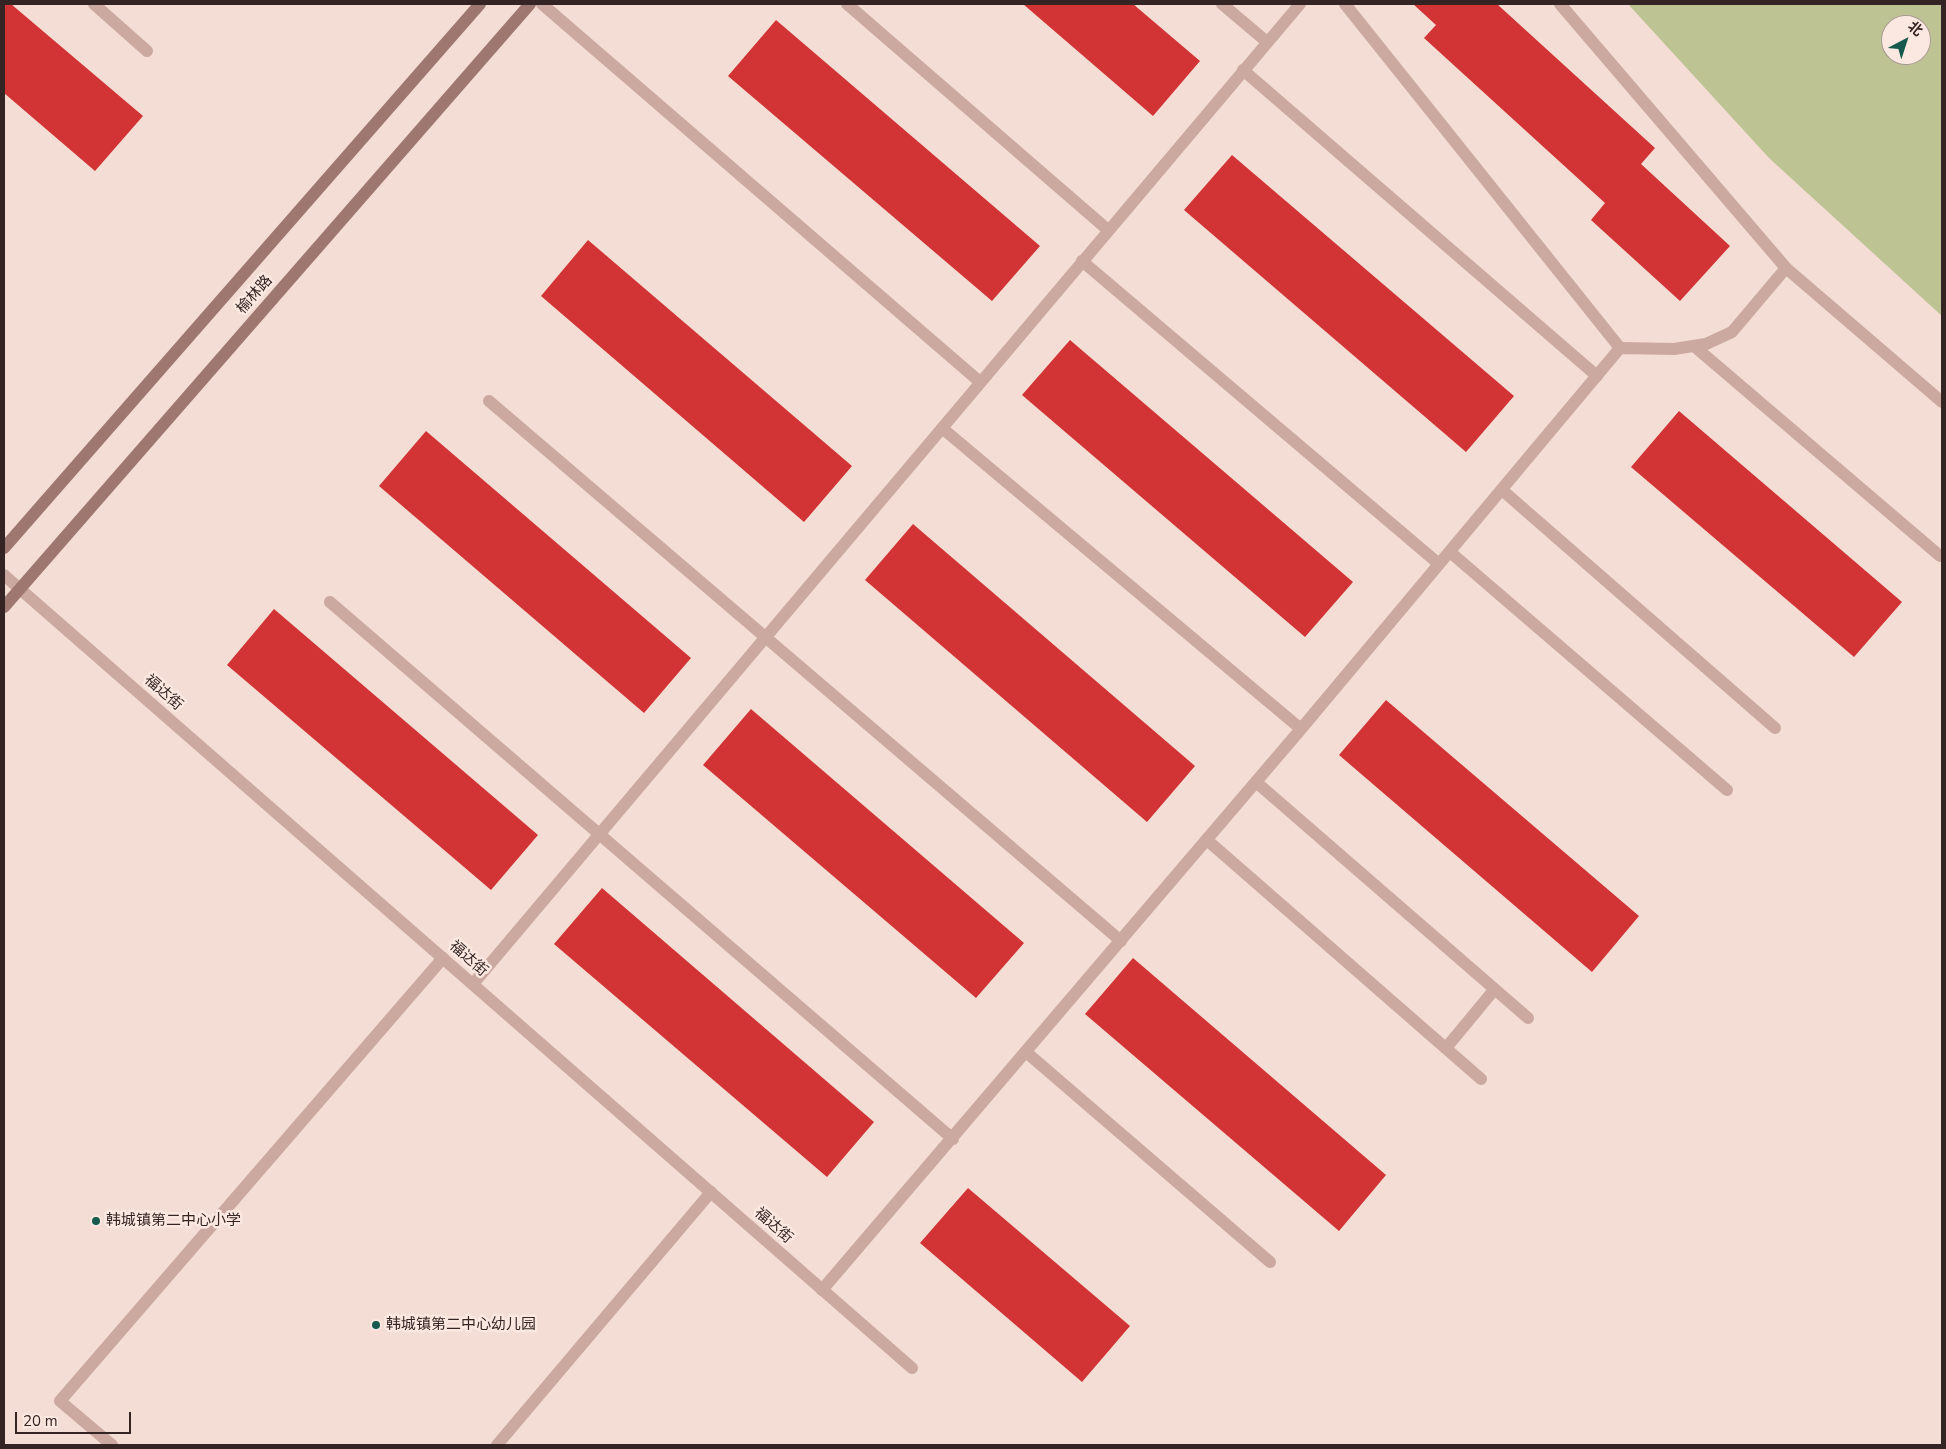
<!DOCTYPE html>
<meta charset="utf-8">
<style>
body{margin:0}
#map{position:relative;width:1946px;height:1449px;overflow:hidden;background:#f3ddd4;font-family:"Nunito Sans","Noto Sans SC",sans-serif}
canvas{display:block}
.frame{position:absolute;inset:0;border:5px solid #342524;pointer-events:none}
.north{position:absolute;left:1881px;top:15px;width:50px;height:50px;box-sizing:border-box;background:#fae8e1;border:1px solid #ab9a95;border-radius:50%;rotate:40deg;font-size:14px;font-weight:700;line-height:20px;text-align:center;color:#342524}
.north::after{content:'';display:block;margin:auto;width:18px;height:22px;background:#16594d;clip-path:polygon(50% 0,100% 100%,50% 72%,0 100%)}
.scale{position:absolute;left:15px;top:1412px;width:116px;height:22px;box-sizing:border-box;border:2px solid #342524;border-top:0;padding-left:6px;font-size:15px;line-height:18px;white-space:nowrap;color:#342524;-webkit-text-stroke:4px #fae8e1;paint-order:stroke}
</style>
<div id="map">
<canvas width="1946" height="1449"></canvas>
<div class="frame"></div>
<div class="north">北</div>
<div class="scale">20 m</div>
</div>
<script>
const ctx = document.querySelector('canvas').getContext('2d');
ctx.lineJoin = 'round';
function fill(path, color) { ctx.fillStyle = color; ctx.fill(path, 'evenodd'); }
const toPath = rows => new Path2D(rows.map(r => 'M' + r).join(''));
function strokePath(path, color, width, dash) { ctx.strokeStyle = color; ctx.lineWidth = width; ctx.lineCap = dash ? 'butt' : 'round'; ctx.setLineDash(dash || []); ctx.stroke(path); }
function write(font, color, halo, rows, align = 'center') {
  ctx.font = font + ' "Nunito Sans","Noto Sans SC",sans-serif'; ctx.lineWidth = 5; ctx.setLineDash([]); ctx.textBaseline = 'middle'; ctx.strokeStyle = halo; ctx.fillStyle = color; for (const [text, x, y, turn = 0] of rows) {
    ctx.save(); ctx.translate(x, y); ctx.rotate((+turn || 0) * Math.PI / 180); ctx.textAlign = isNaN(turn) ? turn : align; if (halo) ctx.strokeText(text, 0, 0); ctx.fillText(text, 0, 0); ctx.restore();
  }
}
const green = toPath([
 [1628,4,1942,4,1942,316,1769,158],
 [1891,25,1921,25,1921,55,1891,55]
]);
const building = toPath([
 [4,4,11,4,143,116,95,171,4,93],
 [1023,4,1133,4,1200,61,1153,116],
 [1413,4,1497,4,1655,148,1641,164,1730,246,1680,301,1591,220,1605,203,1424,38,1436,25],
 [776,20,1040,246,992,301,728,76],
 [1232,155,1514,396,1466,452,1184,210],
 [588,240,852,466,804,522,541,296],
 [1070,340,1353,582,1305,637,1022,395],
 [1679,411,1902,602,1854,657,1631,467],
 [426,431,691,658,644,713,379,486],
 [913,524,1195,766,1147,822,865,580],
 [274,609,538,835,491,890,227,665],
 [1386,700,1639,916,1592,972,1339,755],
 [751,709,1024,943,976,998,703,765],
 [602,888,874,1122,827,1177,554,944],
 [1133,958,1386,1175,1339,1231,1085,1014],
 [968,1188,1130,1326,1082,1382,920,1243]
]);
const service = toPath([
 [94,4,147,51],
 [847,4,1108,230],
 [1222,4,1267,42],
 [1345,4,1620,348],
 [1243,70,1597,376],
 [1082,261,1439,564],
 [1786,268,1942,402],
 [1694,346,1940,556],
 [489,401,1121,941],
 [1502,490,1775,728],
 [1450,552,1727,790],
 [330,602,953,1139],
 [1256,782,1528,1018],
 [1207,840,1481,1079],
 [1446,1048,1494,990],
 [1026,1052,1270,1262]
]);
const minor = toPath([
 [542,4,980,382],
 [942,428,1301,729],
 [473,984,1300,4],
 [822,1290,1301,729,1620,348,1674,349,1706,344,1732,332,1786,268,1560,4],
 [112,1445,60,1401,443,958],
 [497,1445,711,1192]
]);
const tertiary = toPath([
 [4,575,912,1368]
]);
const secondary = toPath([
 [4,548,480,4],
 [4,607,530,4]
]);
const markers = [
 [96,1221,5,"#16594d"],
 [376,1325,5,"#16594d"]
];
const streetNames = [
 ["榆林路",255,295,-49],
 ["福达街",163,693,41],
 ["福达街",468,959,41],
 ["福达街",773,1226,41]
];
const poiNames = [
 ["韩城镇第二中心小学",106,1221],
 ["韩城镇第二中心幼儿园",386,1325]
];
fill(green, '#bec394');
fill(building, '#d23334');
strokePath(service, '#cba9a0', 12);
strokePath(minor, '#cba9a0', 12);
strokePath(tertiary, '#cba9a0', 12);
strokePath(secondary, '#9f7771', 12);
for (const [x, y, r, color] of markers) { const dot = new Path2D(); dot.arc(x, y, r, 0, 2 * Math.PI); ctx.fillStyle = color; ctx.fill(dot); strokePath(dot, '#fae8e1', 2); }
write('15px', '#342524', '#fae8e1', streetNames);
write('15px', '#342524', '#fae8e1', poiNames, 'left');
</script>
